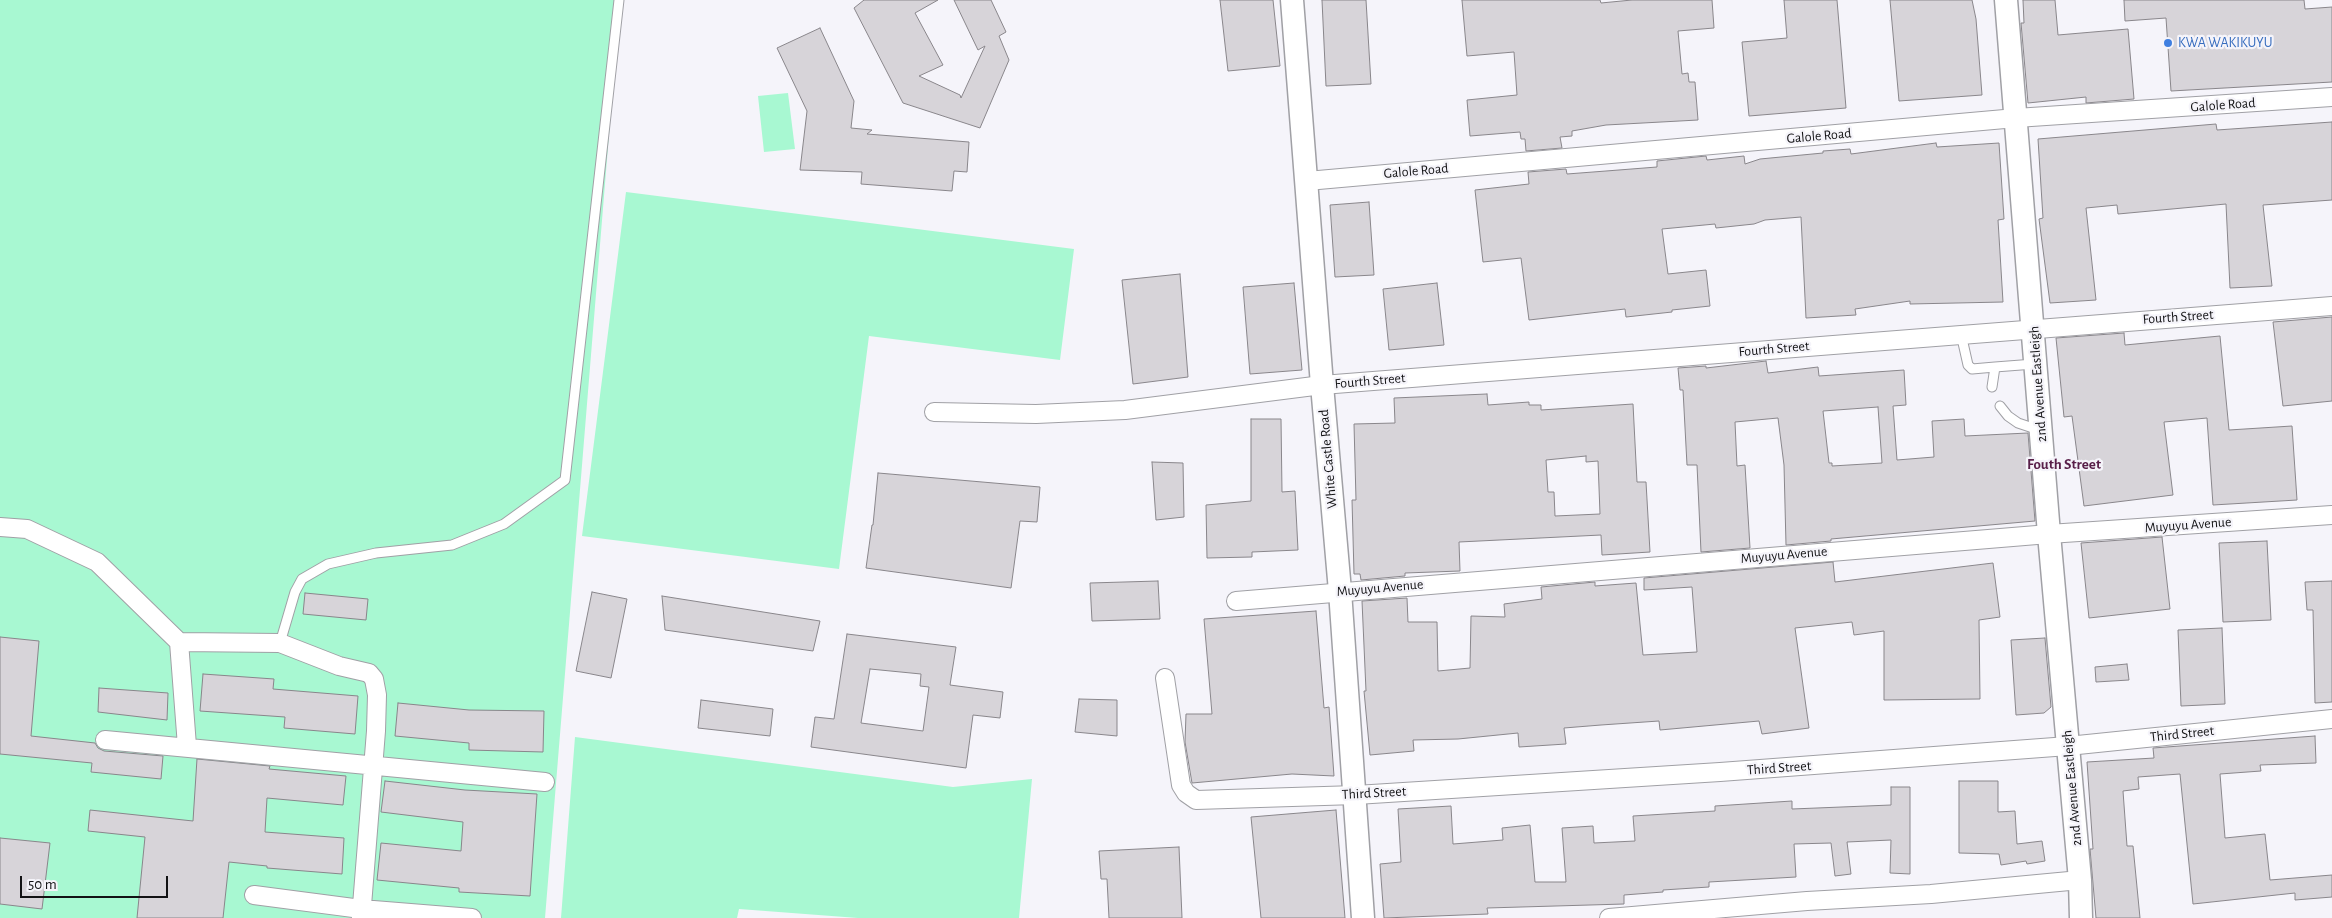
<!DOCTYPE html>
<style>
body{margin:0}
#map{position:relative;width:2332px;height:918px;overflow:hidden;background:#f5f4fa;font-family:"Alegreya Sans",sans-serif}
canvas{display:block}
.scale{position:absolute;left:20px;top:876px;width:148px;height:22px;box-sizing:border-box;border:2px solid #121214;border-top:0;padding-left:6px;font-size:15px;line-height:18px;white-space:nowrap;color:#121214;-webkit-text-stroke:4px #f5f4fa;paint-order:stroke}
</style>
<div id="map">
<canvas width="2332" height="918"></canvas>
<div class="scale">50 m</div>
</div>
<script>
const ctx = document.querySelector('canvas').getContext('2d');
ctx.lineJoin = 'round';
function fill(path, color) { ctx.fillStyle = color; ctx.fill(path, 'evenodd'); }
const toPath = rows => new Path2D(rows.map(r => 'M' + r).join(''));
function strokePath(path, color, width, dash) { ctx.strokeStyle = color; ctx.lineWidth = width; ctx.lineCap = dash ? 'butt' : 'round'; ctx.setLineDash(dash || []); ctx.stroke(path); }
function write(font, color, halo, rows, align = 'center') {
  ctx.font = font + ' "Alegreya Sans",sans-serif'; ctx.lineWidth = 4.5; ctx.setLineDash([]); ctx.textBaseline = 'middle'; ctx.strokeStyle = halo; ctx.fillStyle = color; for (const [text, x, y, turn = 0] of rows) {
    ctx.save(); ctx.translate(x, y); ctx.rotate((+turn || 0) * Math.PI / 180); ctx.textAlign = isNaN(turn) ? turn : align; if (halo) ctx.strokeText(text, 0, 0); ctx.fillText(text, 0, 0); ctx.restore();
  }
}
const green = toPath([
 [0,0,620,0,545,918,0,918],
 [788,93,795,149,764,152,758,96],
 [626,192,1074,249,1060,360,869,336,839,569,582,536],
 [575,737,953,787,1032,779,1019,918,858,918,739,909,737,918,561,918]
]);
const building = toPath([
 [864,0,938,0,915,13,943,65,919,76,960,95,961,98,985,46,978,50,954,0,991,0,1006,32,999,36,1009,60,980,128,903,103,854,8,864,0],
 [1220,0,1273,0,1280,66,1228,71,1220,0],
 [1322,0,1366,0,1371,84,1326,86,1322,0],
 [1462,0,1600,0,1601,3,1632,0,1712,0,1714,28,1678,31,1682,74,1688,73,1689,82,1695,82,1698,120,1606,125,1572,131,1572,136,1560,137,1562,148,1526,151,1525,139,1521,139,1520,132,1470,136,1467,100,1517,95,1514,52,1467,56,1462,0],
 [1784,0,1837,0,1846,108,1749,116,1742,42,1787,38,1784,0],
 [1890,0,1972,0,1976,19,1982,95,1899,101,1890,0],
 [2023,0,2055,0,2058,35,2128,29,2134,99,2086,103,2086,97,2028,103,2021,23,2024,23,2023,0],
 [2124,0,2304,0,2305,9,2332,7,2332,82,2171,91,2166,18,2125,21,2124,0],
 [820,28,854,101,851,128,872,130,867,134,969,142,967,172,954,171,952,191,861,184,862,172,800,170,807,111,777,48,820,28],
 [2332,122,2332,200,2263,205,2272,286,2230,288,2226,204,2118,214,2117,205,2086,208,2096,300,2050,303,2039,219,2043,218,2038,139,2216,124,2217,130,2332,122],
 [1936,143,1937,147,1999,143,2004,219,1998,220,2003,302,1910,304,1910,301,1855,309,1856,315,1806,318,1801,217,1765,220,1754,224,1716,228,1715,224,1662,229,1668,274,1706,270,1710,306,1672,310,1672,312,1626,317,1625,309,1529,320,1521,258,1483,262,1475,190,1529,184,1528,172,1566,169,1567,174,1606,171,1657,167,1657,161,1706,156,1707,160,1744,156,1745,164,1760,159,1823,153,1823,151,1850,149,1851,154,1936,143],
 [1369,202,1374,275,1335,277,1330,205,1369,202],
 [1180,274,1188,377,1133,384,1122,280,1180,274],
 [1294,283,1302,370,1250,374,1243,287,1294,283],
 [1437,283,1444,345,1389,350,1383,289,1437,283],
 [2332,317,2332,401,2283,406,2273,322,2332,317],
 [2124,333,2125,345,2220,336,2229,430,2292,426,2297,500,2213,505,2207,418,2164,422,2173,495,2084,506,2072,416,2064,417,2056,338,2124,333],
 [1766,361,1768,373,1818,367,1819,376,1904,370,1906,405,1893,406,1897,460,1934,457,1932,421,1964,419,1965,436,2028,433,2035,521,1831,539,1831,541,1786,545,1784,465,1778,418,1735,422,1737,466,1745,465,1750,548,1701,552,1697,465,1687,465,1683,390,1680,390,1678,368,1706,366,1706,368,1766,361],
 [1878,407,1882,463,1832,466,1832,463,1829,463,1823,411,1878,407],
 [1487,394,1488,405,1529,402,1529,405,1541,405,1541,410,1633,404,1637,482,1646,482,1650,552,1602,555,1601,535,1459,542,1460,571,1405,573,1405,576,1361,580,1360,574,1354,574,1352,500,1356,500,1354,424,1395,423,1394,398,1487,394],
 [1586,456,1586,462,1598,461,1600,514,1555,516,1554,492,1548,492,1546,460,1586,456],
 [1251,419,1281,419,1282,492,1295,491,1298,550,1252,552,1252,557,1207,558,1206,505,1251,501,1251,419],
 [1152,462,1183,463,1184,517,1156,520,1152,462],
 [878,473,1040,487,1037,522,1020,521,1011,588,866,568,872,525,873,525,878,473],
 [2162,537,2170,609,2089,618,2081,543,2162,537],
 [2267,541,2271,620,2223,622,2219,543,2267,541],
 [1833,562,1835,582,1993,563,2000,617,1979,620,1980,699,1884,700,1884,631,1854,635,1852,622,1795,628,1809,728,1762,734,1759,721,1660,730,1659,721,1601,725,1564,728,1566,744,1519,747,1518,733,1458,739,1413,740,1414,751,1370,755,1364,691,1366,691,1362,601,1407,598,1408,622,1437,622,1438,671,1470,668,1471,616,1505,617,1504,604,1542,599,1541,587,1595,582,1595,586,1636,583,1643,655,1697,652,1692,587,1644,590,1644,578,1833,562],
 [1158,581,1160,619,1092,621,1090,583,1158,581],
 [2332,581,2332,702,2315,703,2313,610,2307,610,2305,582,2332,581],
 [592,592,627,599,611,678,576,671,592,592],
 [305,593,368,599,366,620,303,614,305,593],
 [662,596,820,621,813,651,665,630,662,596],
 [1316,611,1324,708,1329,707,1334,776,1292,774,1192,783,1185,742,1186,714,1212,714,1204,619,1316,611],
 [2222,628,2225,704,2181,706,2178,630,2222,628],
 [847,634,956,647,950,685,1003,692,1000,718,973,715,966,768,811,747,815,717,834,719,847,634],
 [870,669,921,674,920,686,929,687,923,731,861,723,870,669],
 [0,637,39,641,31,736,95,743,98,748,104,751,163,756,161,779,91,772,92,763,0,754,0,637],
 [2045,638,2051,707,2044,713,2016,715,2011,640,2045,638],
 [2127,664,2129,680,2096,682,2095,667,2127,664],
 [203,674,274,679,273,689,358,696,355,734,284,728,285,717,200,711,203,674],
 [99,688,168,693,167,720,98,712,99,688],
 [1079,699,1117,700,1117,736,1075,732,1079,699],
 [701,700,773,709,770,736,698,728,701,700],
 [398,703,469,710,544,711,543,752,469,750,469,743,395,736,398,703],
 [2315,736,2316,763,2260,765,2261,771,2220,774,2225,838,2265,834,2270,880,2332,875,2332,897,2295,900,2295,893,2193,904,2180,774,2138,777,2139,789,2123,791,2127,846,2133,846,2140,918,2096,918,2090,849,2093,849,2087,762,2154,758,2153,748,2315,736],
 [197,759,270,766,269,769,346,776,343,805,267,798,265,832,344,838,342,874,267,868,267,866,229,862,223,918,137,918,145,837,88,831,90,810,193,821,197,759],
 [385,781,465,790,537,794,530,896,459,892,459,888,377,880,381,843,461,851,463,822,381,812,385,781],
 [1959,781,1998,781,1998,812,2015,811,2017,844,2042,841,2045,861,2027,864,2026,861,2001,865,1999,854,1959,853,1959,781],
 [1891,787,1910,787,1910,874,1890,873,1891,840,1847,842,1851,874,1835,876,1831,843,1794,844,1796,877,1709,882,1709,887,1663,890,1663,892,1624,895,1624,904,1487,908,1488,914,1384,918,1380,864,1401,862,1398,809,1451,806,1453,844,1503,840,1502,828,1530,825,1535,882,1566,882,1562,828,1593,826,1594,843,1635,841,1633,816,1715,811,1715,806,1792,801,1792,809,1891,805,1891,787],
 [1336,810,1345,918,1261,918,1251,817,1336,810],
 [0,838,50,843,42,909,0,904,0,838],
 [1179,847,1182,918,1109,918,1107,879,1101,879,1099,851,1179,847]
]);
const service = toPath([
 [1961,334,1968,365,1972,369,1995,367],
 [1992,387,1995,367,2034,364],
 [2000,406,2008,416,2018,423,2039,430],
 [280,643,295,592,302,579,328,564,376,553,452,545,504,524,565,480,619,0]
]);
const minor = toPath([
 [1307,181,2016,118,2332,97],
 [934,412,1036,414,1125,410,1322,385,2332,306],
 [0,527,27,529,97,562,179,642,187,746],
 [1236,601,2049,534,2332,515],
 [179,642,280,643,339,666,369,673,374,679,377,695,376,731,361,918],
 [1165,678,1181,785,1186,793,1196,800,1356,795,1720,772,2068,746,2332,719],
 [105,740,545,782],
 [254,895,361,909,472,918],
 [1609,918,1807,901,1931,894,2080,880]
]);
const tertiary = toPath([
 [1292,0,1322,385,1340,591,1363,918],
 [2006,0,2049,534,2080,880,2081,918]
]);
const markers = [
 [2168,43,5,"#3f7fe0"]
];
const shopNames = [
 ["KWA WAKIKUYU",2178,43]
];
const streetNames = [
 ["Galole Road",2223,105,-4],
 ["Galole Road",1819,136,-5],
 ["Galole Road",1416,171,-5],
 ["Fourth Street",2178,317,-4],
 ["Fourth Street",1774,349,-5],
 ["Fourth Street",1370,381,-5],
 ["2nd Avenue Eastleigh",2038,384,-94],
 ["White Castle Road",1328,459,-95],
 ["Muyuyu Avenue",2188,525,-4],
 ["Muyuyu Avenue",1784,555,-5],
 ["Muyuyu Avenue",1380,588,-5],
 ["Third Street",2182,734,-6],
 ["Third Street",1779,768,-4],
 ["2nd Avenue Eastleigh",2072,788,-95],
 ["Third Street",1374,793,-3]
];
const neighbourhoodNames = [
 ["Fouth Street",2064,464]
];
fill(green, '#a8f8d2');
fill(building, '#d7d4d9');
strokePath(building, '#89868b', 1);
strokePath(service, '#a0a0a5', 11);
strokePath(minor, '#a0a0a5', 20);
strokePath(tertiary, '#a0a0a5', 25);
strokePath(service, '#fff', 9);
strokePath(minor, '#fff', 18);
strokePath(tertiary, '#fff', 22);
for (const [x, y, r, color] of markers) { const dot = new Path2D(); dot.arc(x, y, r, 0, 2 * Math.PI); ctx.fillStyle = color; ctx.fill(dot); strokePath(dot, '#f5f4fa', 2); }
write('14px', '#366cbe', '#f5f4fa', shopNames, 'left');
write('14px', '#121214', '#f5f4fa', streetNames);
write('bold 15px', '#581f49', '#f5f4fa', neighbourhoodNames);
</script>
